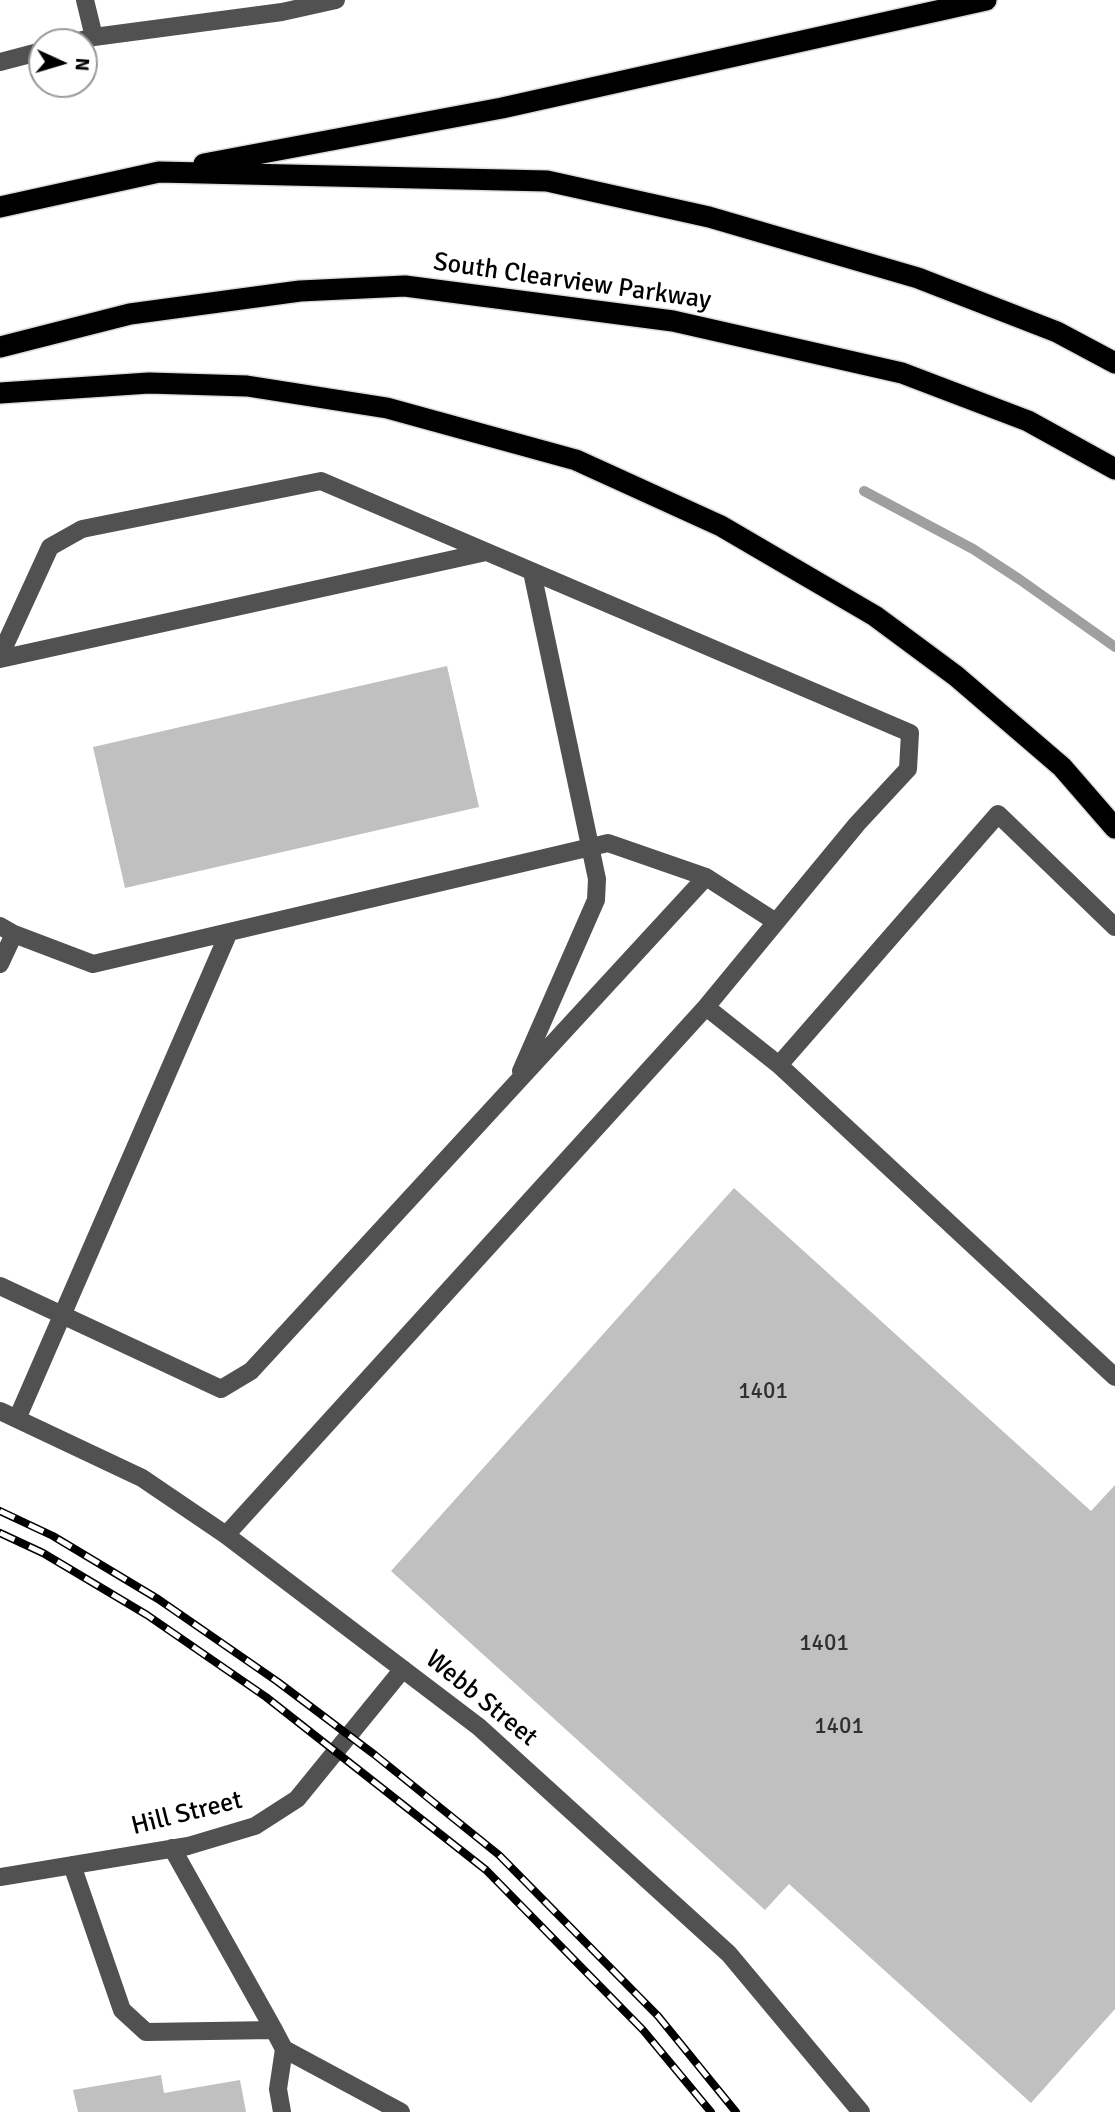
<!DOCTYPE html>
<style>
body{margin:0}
#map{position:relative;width:1115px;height:2112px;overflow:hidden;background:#fff;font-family:Signika,sans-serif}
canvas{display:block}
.north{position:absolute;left:28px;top:28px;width:70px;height:70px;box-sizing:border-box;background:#fff;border:2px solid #999;border-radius:50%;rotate:94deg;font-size:19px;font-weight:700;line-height:28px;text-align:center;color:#000}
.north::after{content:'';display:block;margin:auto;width:24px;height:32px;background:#000;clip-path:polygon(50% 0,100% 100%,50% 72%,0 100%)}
</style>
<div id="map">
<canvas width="1115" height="2112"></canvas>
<div class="north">N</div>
</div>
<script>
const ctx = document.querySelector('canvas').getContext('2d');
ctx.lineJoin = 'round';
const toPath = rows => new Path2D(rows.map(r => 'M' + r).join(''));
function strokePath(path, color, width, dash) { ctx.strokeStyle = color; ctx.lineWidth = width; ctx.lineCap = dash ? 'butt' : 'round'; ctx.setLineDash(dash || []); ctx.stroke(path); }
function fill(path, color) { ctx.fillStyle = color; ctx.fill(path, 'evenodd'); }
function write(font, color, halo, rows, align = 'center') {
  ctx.font = font + ' Signika,sans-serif'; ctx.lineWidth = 5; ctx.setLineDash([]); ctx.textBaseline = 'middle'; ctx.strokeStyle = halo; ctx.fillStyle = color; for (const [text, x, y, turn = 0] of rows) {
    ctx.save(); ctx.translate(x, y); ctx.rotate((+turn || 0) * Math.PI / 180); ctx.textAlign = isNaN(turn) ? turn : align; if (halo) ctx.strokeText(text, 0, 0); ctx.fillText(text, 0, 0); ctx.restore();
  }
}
const stream = toPath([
 [864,491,973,549,1019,579,1115,647]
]);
const building = toPath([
 [447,666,479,807,125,888,93,747],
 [734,1188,1091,1511,1115,1485,1115,2009,1031,2103,789,1884,765,1910,391,1571],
 [161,2075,164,2093,240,2080,246,2112,78,2112,73,2090]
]);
const minor = toPath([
 [85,0,94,37,282,12,336,0],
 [75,42,94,37],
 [0,62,42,51],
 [0,656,50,547,82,529,321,481,910,733,908,769,857,824,706,1007,226,1535],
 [0,659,486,552],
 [0,926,14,934,0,964],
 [1115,927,998,814,779,1065,1115,1377],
 [14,934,93,964,608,843,706,877],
 [706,1007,779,1065],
 [521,1071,596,900,597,879,532,572],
 [0,1286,221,1389,251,1371,706,877,776,922],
 [0,1411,142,1478,226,1535,479,1727,729,1954,861,2112],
 [17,1419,229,932],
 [172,1848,274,2030],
 [72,1865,122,2010,146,2032,274,2030,284,2049,278,2089,282,2112],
 [0,1877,188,1846,255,1826,297,1799,403,1669],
 [284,2049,401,2112]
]);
const highway = toPath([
 [204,164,502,108,986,0],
 [0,207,159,172,547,181,709,217,918,278,1057,332,1115,363],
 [0,347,130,314,300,291,405,286,673,321,902,373,1028,421,1115,469],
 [0,393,149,383,247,386,387,408,576,460,721,526,875,616,956,676,1062,767,1115,828]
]);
const rail = toPath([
 [0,1511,53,1536,158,1599,278,1682,375,1755,499,1855,658,2016,736,2112],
 [0,1533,43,1553,147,1615,266,1697,486,1870,643,2030,711,2112]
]);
const numberNames = [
 ["1401",763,1392],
 ["1401",824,1644],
 ["1401",839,1727]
];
const streetNames = [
 ["South Clearview Parkway",572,282,8],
 ["Webb Street",481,1699,39],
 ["Hill Street",187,1814,-14]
];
strokePath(stream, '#9f9f9f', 10);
fill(building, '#c0c0c0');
strokePath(highway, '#dbdbdb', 24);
strokePath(minor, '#515151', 18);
strokePath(highway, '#000', 21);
strokePath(rail, '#000', 8);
strokePath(rail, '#fff', 5, [16]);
write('23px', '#303030', null, numberNames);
write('26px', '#000', '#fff', streetNames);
</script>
